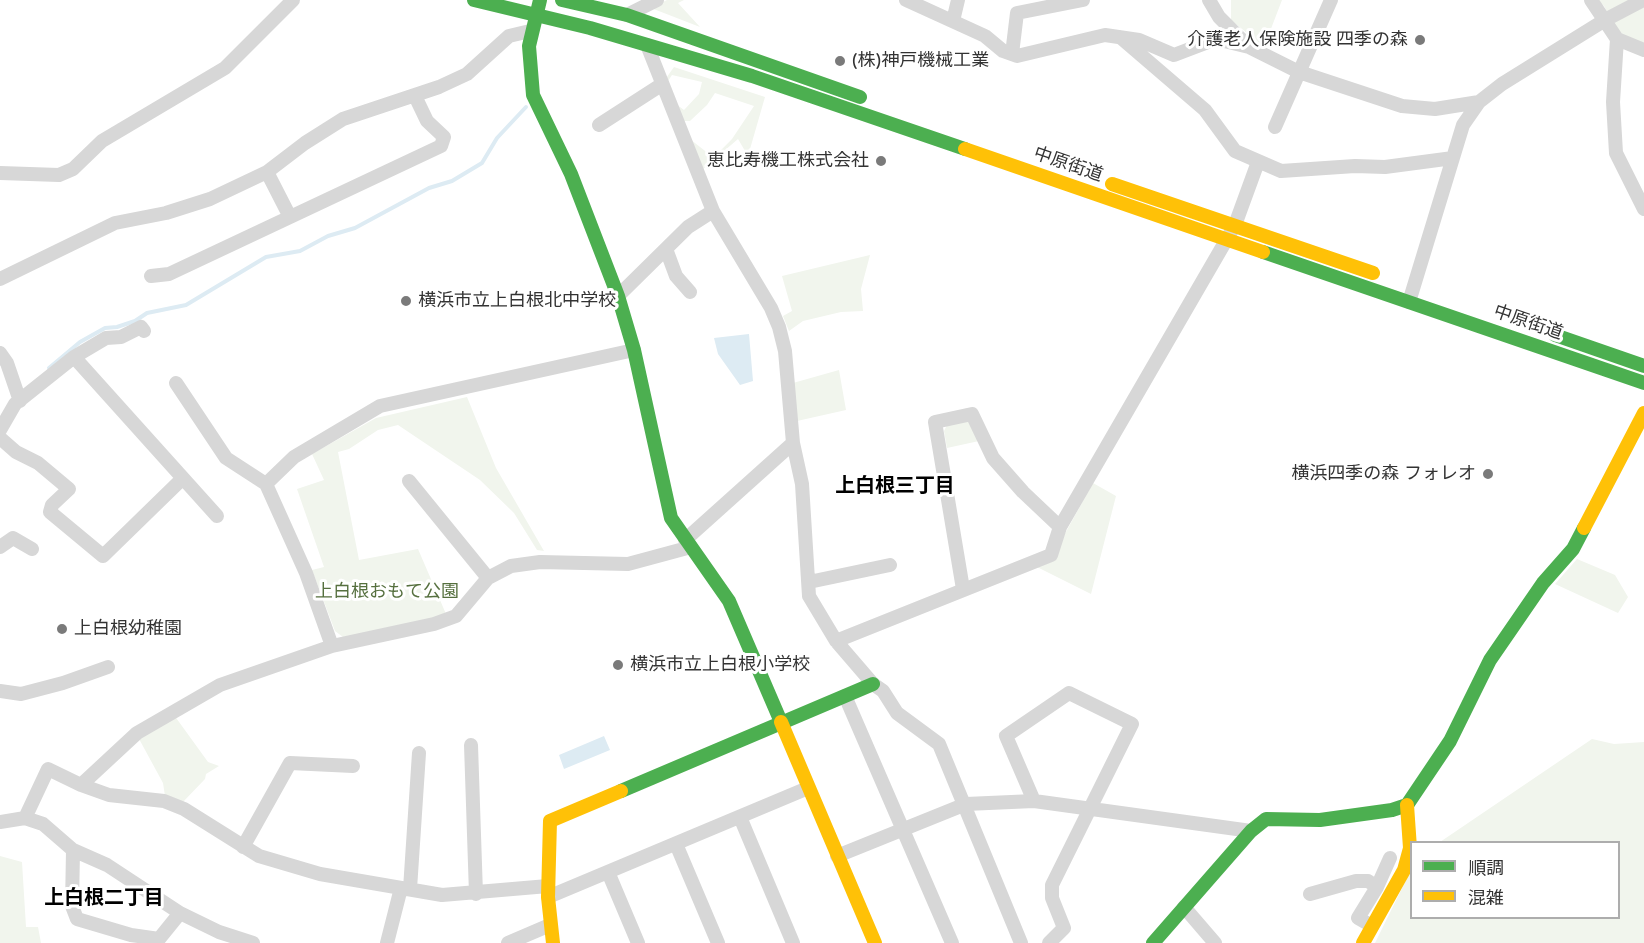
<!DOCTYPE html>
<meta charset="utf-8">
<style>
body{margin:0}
#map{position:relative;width:1644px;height:943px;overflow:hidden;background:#fff;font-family:"Varela Round","Noto Sans JP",sans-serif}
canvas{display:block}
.legend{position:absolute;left:1410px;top:841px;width:210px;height:78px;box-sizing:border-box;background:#fff;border:2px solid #adadad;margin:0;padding:8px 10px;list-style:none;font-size:18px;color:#333}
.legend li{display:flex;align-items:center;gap:12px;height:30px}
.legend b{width:30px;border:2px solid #adadad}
</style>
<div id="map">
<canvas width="1644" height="943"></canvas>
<ul class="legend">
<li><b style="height:8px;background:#4caf50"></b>順調</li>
<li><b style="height:8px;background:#ffc107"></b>混雑</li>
</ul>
</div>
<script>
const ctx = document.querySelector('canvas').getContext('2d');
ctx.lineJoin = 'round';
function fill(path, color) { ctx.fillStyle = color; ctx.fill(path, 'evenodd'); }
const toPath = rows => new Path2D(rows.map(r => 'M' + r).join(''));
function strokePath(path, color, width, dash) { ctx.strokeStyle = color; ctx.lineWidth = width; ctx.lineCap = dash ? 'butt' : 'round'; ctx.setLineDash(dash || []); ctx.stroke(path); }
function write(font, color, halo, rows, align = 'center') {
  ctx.font = font + ' "Varela Round","Noto Sans JP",sans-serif'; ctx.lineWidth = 6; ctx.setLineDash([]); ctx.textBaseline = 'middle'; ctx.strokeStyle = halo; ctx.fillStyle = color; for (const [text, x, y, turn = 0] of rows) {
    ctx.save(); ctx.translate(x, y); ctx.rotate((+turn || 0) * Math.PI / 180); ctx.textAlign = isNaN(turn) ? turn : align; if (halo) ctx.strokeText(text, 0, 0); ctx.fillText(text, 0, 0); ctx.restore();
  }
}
const green = toPath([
 [667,0,684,0,678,3,700,27,651,8],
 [1231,0,1282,0,1264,47,1231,20],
 [1597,0,1644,0,1644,44,1620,36,1604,6],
 [674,67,765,97,748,156,738,139,702,170,686,136,709,154,718,153,732,139,754,106,715,93,707,105,690,121,681,121,672,101,684,110,699,94,702,82,672,75,668,81,664,81],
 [870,255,861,289,863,311,841,312,803,321,789,331,783,316,792,311,782,276],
 [839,370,846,410,797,421,793,383],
 [467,397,496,468,544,551,537,550,514,513,480,480,398,425,378,430,349,449,338,452,359,560,418,549,446,614,432,620,343,637,335,631,312,570,324,567,297,489,324,480,312,454,376,418],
 [964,420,969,422,979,441,947,448,944,431,947,425],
 [1093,483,1116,496,1091,594,1035,566,1052,557],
 [1577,559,1615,575,1628,597,1618,613,1555,584],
 [174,715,208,762,219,766,206,774,205,779,183,802,165,796,163,783,138,737],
 [1592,739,1614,744,1644,742,1644,943,1375,943,1411,870,1412,918,1618,918,1618,842,1440,842],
 [0,856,22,862,26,927,38,927,41,943,0,943]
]);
const water = toPath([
 [749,334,753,381,740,385,718,354,714,338],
 [604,736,610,750,564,769,559,755]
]);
const stream = toPath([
 [49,368,80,342,105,328,117,327,135,321,147,313,186,305,266,257,300,251,328,236,355,228,429,188,452,181,482,163,497,138,526,107]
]);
const street = toPath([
 [906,0,985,36,1003,51,1017,56,1105,35,1139,40,1174,55,1216,39,1249,47],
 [1209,0,1219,17,1249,47,1299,72,1402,106,1435,109,1479,102],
 [1591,0,1617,39,1613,102,1616,153,1644,209],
 [627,15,657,0],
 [953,21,958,0],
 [1120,37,1205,110,1235,151,1281,171,1355,166,1385,167,1453,158],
 [1617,39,1644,50],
 [647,45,713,211,771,308,779,327,785,351,793,443,802,484,809,596,836,641,873,684,883,691,897,713,939,744,1021,943],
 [1012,54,1017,13,1083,0],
 [599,125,661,85],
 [1275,127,1331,0],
 [267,172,289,215],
 [0,173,59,175,73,169,102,141,225,68,293,0],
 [666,249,676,276,690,292],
 [151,276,169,274,441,146,444,137,427,121,415,96],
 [0,279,115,223,166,213,210,199,267,172,305,143,343,119,439,87,467,74,509,36,530,31],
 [618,296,688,227,713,211],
 [1409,302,1463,125,1479,102,1502,84,1605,20,1643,0],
 [0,353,7,363,20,401],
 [74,357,217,516],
 [176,383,226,458,266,484,306,573,332,646],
 [0,430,15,404,74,357,106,338,121,337,141,327,144,331],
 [0,438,16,452,38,463,69,489,52,505,50,512,103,556,182,479],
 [409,481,488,578],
 [266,484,294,457,380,406,634,350],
 [685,540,793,443],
 [0,547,13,538,32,549],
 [809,582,890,565],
 [963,589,935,422,972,414,993,458,1023,492,1060,527],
 [836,641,1051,555,1060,527,1235,225,1258,162],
 [0,691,21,694,63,683,108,667],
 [845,696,952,943],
 [471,745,476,894],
 [81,785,137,733,220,685,332,646,434,624,456,616,488,578,511,566,540,562,628,564,691,547],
 [1034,801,1006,736,1069,693,1132,724,1052,885,1052,898,1064,928,1049,943],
 [740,817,793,943],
 [25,818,48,769,81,785,109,795,164,801,184,809,259,856,320,874,442,895,548,886],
 [0,822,25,818,43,824,73,850,107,865,180,913,219,932,253,943],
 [676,844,718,943],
 [243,847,290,763,353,766],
 [73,850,72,906,77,919,131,935,159,939,180,913],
 [837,856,966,804,1034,801,1251,831],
 [608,872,638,943],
 [410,889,419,753],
 [1310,894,1356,881,1368,881,1377,887],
 [548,897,808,788],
 [1184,907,1215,943],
 [1372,926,1358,918,1377,887,1390,858],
 [387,943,401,888],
 [508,943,550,925]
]);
const fast = toPath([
 [474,0,590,28,752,76,965,149],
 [540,0,529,46,533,95,571,174,618,296,634,350,671,518,729,601,781,722],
 [562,0,627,15,860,97],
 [1263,252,1644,383],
 [1555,335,1644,366],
 [621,791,873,684],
 [1153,943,1251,831,1266,819,1320,820,1392,810,1407,805,1450,741,1490,660,1543,583,1573,549,1584,528]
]);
const slow = toPath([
 [965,149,1263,252],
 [1112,184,1373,273],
 [1584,528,1644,413],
 [781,722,875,943],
 [553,943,548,897,550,821,621,791],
 [1363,943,1404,870,1410,848,1407,805]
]);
const markers = [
 [1420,40,6,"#7a7a7a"],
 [840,61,6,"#7a7a7a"],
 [881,161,6,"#7a7a7a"],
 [406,301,6,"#7a7a7a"],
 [1488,474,6,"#7a7a7a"],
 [62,629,6,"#7a7a7a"],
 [618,665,6,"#7a7a7a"]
];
const poiNames = [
 ["介護老人保険施設 四季の森",1408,40,"right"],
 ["(株)神戸機械工業",852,61],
 ["恵比寿機工株式会社",869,161,"right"],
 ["横浜市立上白根北中学校",418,301],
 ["横浜四季の森 フォレオ",1476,474,"right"],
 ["上白根幼稚園",74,629],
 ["横浜市立上白根小学校",630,665]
];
const streetNames = [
 ["中原街道",1068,165,19],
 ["中原街道",1528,323,19]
];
const parkNames = [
 ["上白根おもて公園",387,592]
];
const neighbourhoodNames = [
 ["上白根三丁目",895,487],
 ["上白根二丁目",104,899]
];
fill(green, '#f1f5ed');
fill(water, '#ddebf3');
strokePath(stream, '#ddebf3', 4);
strokePath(street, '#d7d7d7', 14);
strokePath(fast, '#4caf50', 14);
strokePath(slow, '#ffc107', 14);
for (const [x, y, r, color] of markers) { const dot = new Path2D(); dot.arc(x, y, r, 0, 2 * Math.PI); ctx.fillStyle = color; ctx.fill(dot); strokePath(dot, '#fff', 2); }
write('18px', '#333', '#fff', poiNames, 'left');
write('18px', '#333', '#fff', streetNames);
write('18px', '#56703f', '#fff', parkNames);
write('bold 20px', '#000', '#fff', neighbourhoodNames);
</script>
